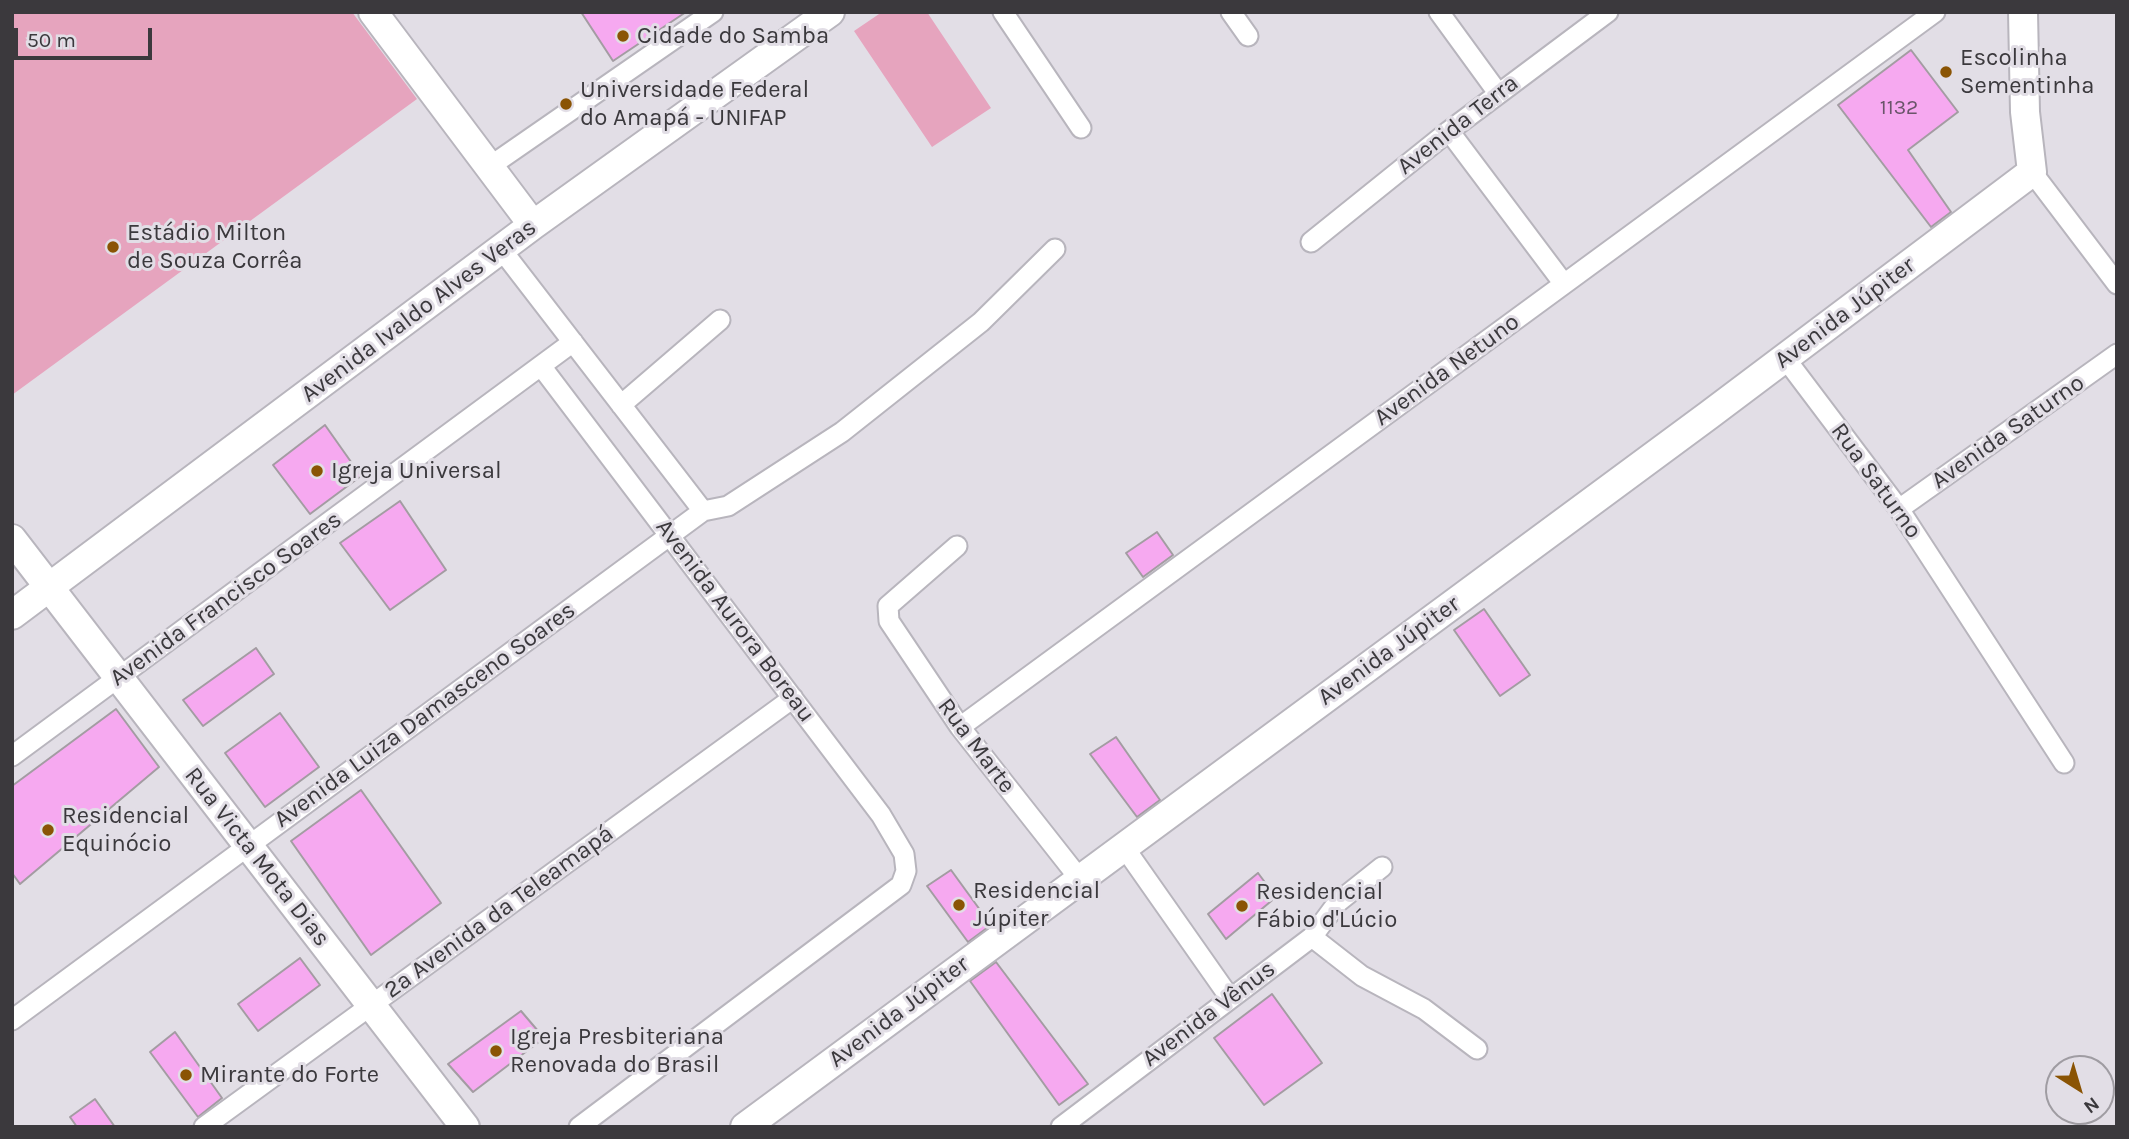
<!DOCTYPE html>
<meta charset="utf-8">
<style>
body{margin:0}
#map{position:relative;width:2129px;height:1139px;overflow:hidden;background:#e2dee6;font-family:Karla,sans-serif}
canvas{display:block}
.frame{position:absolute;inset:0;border:14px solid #3b393d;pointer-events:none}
.north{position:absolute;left:2045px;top:1055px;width:70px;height:70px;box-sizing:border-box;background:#e2dee6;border:2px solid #9f9ca2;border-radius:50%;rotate:143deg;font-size:19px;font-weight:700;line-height:28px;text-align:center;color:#3b393d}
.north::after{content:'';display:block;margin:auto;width:24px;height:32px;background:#8a5404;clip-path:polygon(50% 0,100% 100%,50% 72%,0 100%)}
.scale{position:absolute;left:14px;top:28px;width:138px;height:32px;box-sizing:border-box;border:4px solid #3b393d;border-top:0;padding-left:9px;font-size:21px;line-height:24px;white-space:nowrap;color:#3b393d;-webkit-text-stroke:5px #e2dee6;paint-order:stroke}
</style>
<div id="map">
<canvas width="2129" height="1139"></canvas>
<div class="frame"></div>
<div class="north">N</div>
<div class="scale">50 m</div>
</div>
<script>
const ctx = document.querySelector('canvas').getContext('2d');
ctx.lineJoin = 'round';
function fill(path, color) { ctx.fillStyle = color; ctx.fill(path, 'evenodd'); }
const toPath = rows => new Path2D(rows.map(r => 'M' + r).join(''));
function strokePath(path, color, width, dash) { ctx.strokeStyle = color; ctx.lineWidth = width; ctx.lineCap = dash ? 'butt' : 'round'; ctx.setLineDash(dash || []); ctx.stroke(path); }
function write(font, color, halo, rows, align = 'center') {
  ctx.font = font + ' Karla,sans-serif'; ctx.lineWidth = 6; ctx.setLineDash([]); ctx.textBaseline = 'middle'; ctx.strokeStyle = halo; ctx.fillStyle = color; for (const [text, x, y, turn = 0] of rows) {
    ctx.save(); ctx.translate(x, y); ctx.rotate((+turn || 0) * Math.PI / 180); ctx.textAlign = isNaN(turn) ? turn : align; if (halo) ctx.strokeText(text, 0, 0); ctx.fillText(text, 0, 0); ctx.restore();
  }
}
const green = toPath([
 [12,12,352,12,417,99,12,395],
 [882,12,927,12,991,108,932,147,854,31]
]);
const building = toPath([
 [581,12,686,12,613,61,581,12],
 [1911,50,1958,112,1908,150,1951,212,1931,227,1838,105,1911,50],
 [325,425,361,476,310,514,273,465,325,425],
 [400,501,446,570,390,610,340,543,400,501],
 [1157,532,1173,555,1143,577,1126,553,1157,532],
 [1484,609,1530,675,1500,696,1454,630,1484,609],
 [256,648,274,674,203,726,183,700,256,648],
 [116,709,159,767,20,884,12,873,12,786,116,709],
 [280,713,319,767,265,807,225,753,280,713],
 [1116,737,1160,800,1137,817,1090,754,1116,737],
 [361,790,441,903,371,955,291,841,361,790],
 [951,870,991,925,968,942,927,886,951,870],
 [1258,873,1276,897,1226,939,1208,914,1258,873],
 [300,958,320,985,258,1031,238,1004,300,958],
 [996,962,1088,1084,1059,1105,970,981,996,962],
 [1272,994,1322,1063,1264,1105,1214,1038,1272,994],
 [521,1011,544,1038,473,1092,448,1064,521,1011],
 [175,1032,222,1098,198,1117,150,1052,175,1032],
 [95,1099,115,1127,77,1127,70,1117,95,1099]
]);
const street = toPath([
 [1003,12,1081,128],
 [1231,12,1248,36],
 [1439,12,1498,93],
 [1449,131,1564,284],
 [489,167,713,12],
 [2032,172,2117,284],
 [1311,242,1449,131,1608,12],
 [501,249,703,511],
 [1785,358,1899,509,2064,763],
 [541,366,881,815,904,854,906,871,901,885,579,1127],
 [621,405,720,320],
 [1899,509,2117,354],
 [957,546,888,606,889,621,960,727,1079,878],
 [960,727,1935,12],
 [12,756,573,342],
 [1124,847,1230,998],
 [1312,937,1362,976,1424,1009,1477,1049],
 [12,1020,703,511,728,506,842,432,981,322,1055,249],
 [204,1127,793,698],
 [1061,1127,1312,937,1338,902,1382,867]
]);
const secondary = toPath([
 [373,12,533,225],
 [12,539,465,1127],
 [12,615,533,225,830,12],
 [745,1127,1709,415,2032,172,2025,112,2023,12]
]);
const markers = [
 [623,36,7,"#8a5404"],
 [1946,72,7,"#8a5404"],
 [566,104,7,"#8a5404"],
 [113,247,7,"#8a5404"],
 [317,471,7,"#8a5404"],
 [48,830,7,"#8a5404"],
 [959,905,7,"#8a5404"],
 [1242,906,7,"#8a5404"],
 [496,1051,7,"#8a5404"],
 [186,1075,7,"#8a5404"]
];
const numberNames = [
 ["1132",1899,108]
];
const poiNames = [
 ["Cidade do Samba",637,36],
 ["Escolinha",1960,58],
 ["Sementinha",1960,86],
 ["Universidade Federal",580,90],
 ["do Amapá - UNIFAP",580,118],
 ["Estádio Milton",127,233],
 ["de Souza Corrêa",127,261],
 ["Igreja Universal",331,471],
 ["Residencial",62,816],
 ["Equinócio",62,844],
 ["Residencial",973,891],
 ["Júpiter",973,919],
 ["Residencial",1256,892],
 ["Fábio d'Lúcio",1256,920],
 ["Igreja Presbiteriana",510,1037],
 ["Renovada do Brasil",510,1065],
 ["Mirante do Forte",200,1075]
];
const streetNames = [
 ["Avenida Terra",1458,125,-38],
 ["Avenida Ivaldo Alves Veras",419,311,-37],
 ["Avenida Júpiter",1845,313,-37],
 ["Avenida Netuno",1447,370,-36],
 ["Avenida Saturno",2008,432,-35],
 ["Rua Saturno",1876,481,54],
 ["Avenida Francisco Soares",226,599,-36],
 ["Avenida Aurora Boreau",735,621,53],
 ["Avenida Júpiter",1389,651,-36],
 ["Avenida Luiza Damasceno Soares",425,715,-36],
 ["Rua Marte",976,746,53],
 ["Rua Victa Mota Dias",257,857,52],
 ["2a Avenida da Teleamapá",499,912,-36],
 ["Avenida Júpiter",899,1012,-37],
 ["Avenida Vênus",1209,1014,-37]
];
fill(green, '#e6a4be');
fill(building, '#f6a9f0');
strokePath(building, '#a39ca2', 2);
strokePath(street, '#b8b5bd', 23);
strokePath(secondary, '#b8b5bd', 32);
strokePath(street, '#fff', 19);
strokePath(secondary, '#fff', 28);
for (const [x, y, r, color] of markers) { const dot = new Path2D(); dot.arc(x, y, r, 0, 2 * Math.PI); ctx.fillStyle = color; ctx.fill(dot); strokePath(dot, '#e2dee6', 2.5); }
write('21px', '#6a556a', null, numberNames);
write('24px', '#3b393d', '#e2dee6', poiNames, 'left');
write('24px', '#3b393d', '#e2dee6', streetNames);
</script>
